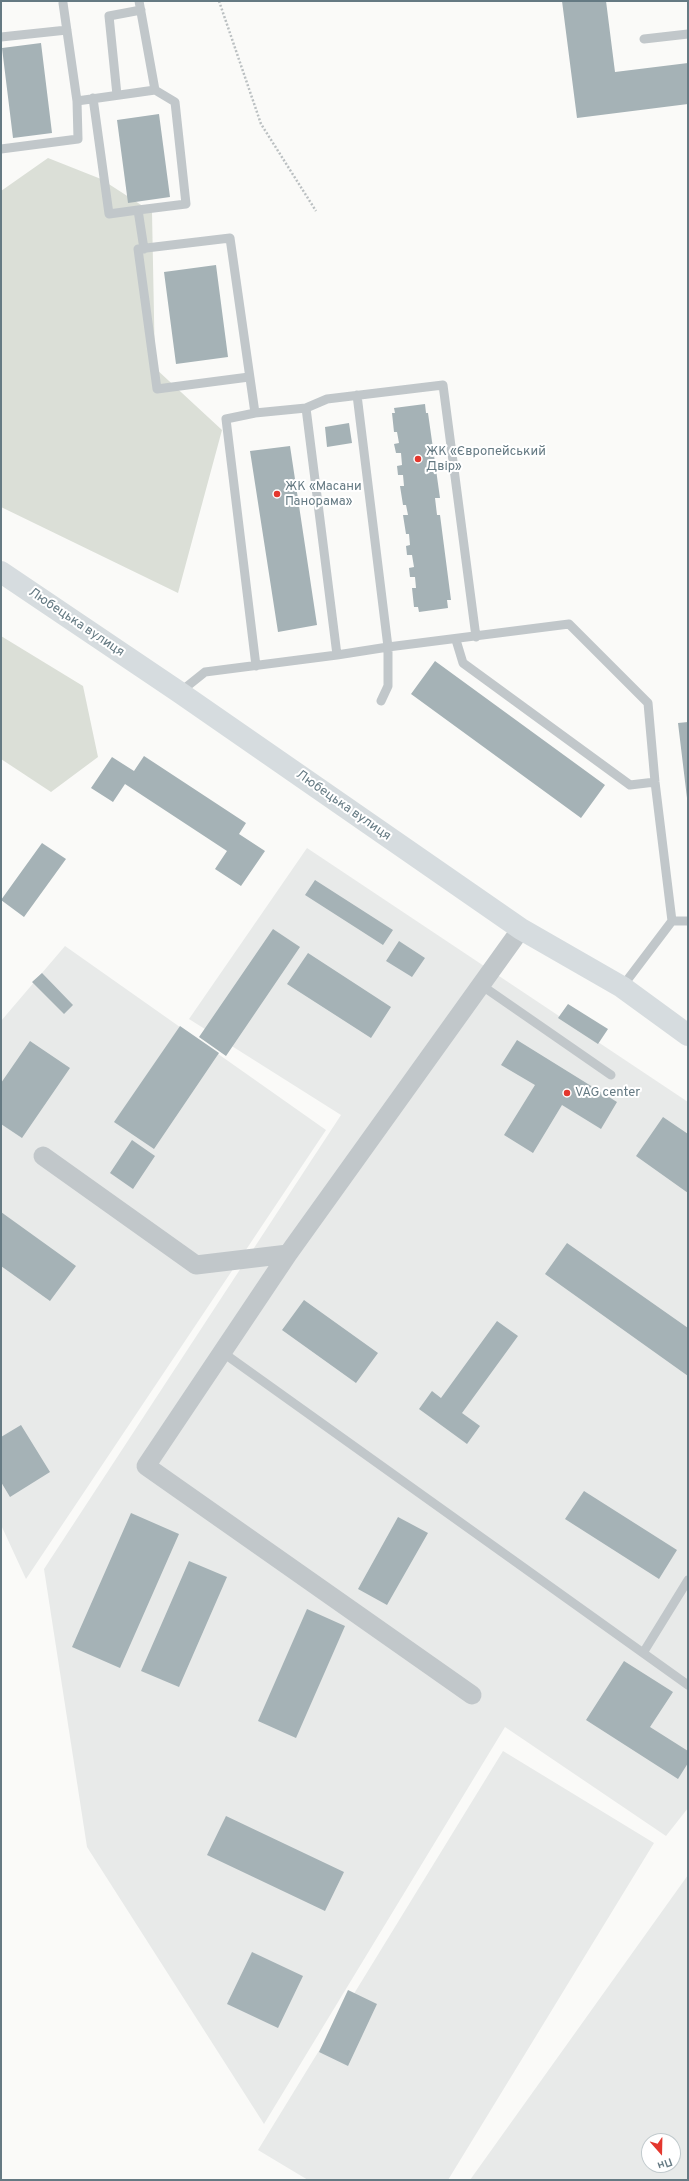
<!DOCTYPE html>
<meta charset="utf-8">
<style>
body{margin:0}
#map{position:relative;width:689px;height:2181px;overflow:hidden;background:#fafaf8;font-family:Overpass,sans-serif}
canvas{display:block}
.frame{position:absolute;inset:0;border:2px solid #657a83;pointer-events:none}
.north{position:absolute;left:641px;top:2133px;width:40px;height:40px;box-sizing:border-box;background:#fff;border:1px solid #c1cacd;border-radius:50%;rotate:160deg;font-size:11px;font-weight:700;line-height:16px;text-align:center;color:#657a83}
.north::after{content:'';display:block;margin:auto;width:14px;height:18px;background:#e4372e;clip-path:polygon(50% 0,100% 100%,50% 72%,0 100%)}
</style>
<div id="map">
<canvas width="689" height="2181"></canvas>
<div class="frame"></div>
<div class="north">Пн</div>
</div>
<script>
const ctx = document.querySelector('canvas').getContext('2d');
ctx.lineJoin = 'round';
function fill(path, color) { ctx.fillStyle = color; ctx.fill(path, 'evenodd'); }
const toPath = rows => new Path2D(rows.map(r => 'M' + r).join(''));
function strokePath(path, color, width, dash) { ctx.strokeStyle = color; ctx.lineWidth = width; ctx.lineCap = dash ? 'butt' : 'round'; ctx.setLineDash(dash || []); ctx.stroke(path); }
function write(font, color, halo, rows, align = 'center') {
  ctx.font = font + ' Overpass,sans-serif'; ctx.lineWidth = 4; ctx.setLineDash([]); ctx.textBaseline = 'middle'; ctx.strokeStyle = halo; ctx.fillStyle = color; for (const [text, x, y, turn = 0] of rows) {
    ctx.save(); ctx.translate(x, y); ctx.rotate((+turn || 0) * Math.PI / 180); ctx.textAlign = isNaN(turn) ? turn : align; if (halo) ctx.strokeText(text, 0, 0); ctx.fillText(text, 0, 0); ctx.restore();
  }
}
const built = toPath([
 [307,848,688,1102,688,1808,666,1836,505,1727,264,2124,87,1847,44,1569,341,1115,189,1019],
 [65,946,326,1130,26,1579,1,1525,1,1021],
 [503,1751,654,1843,448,2180,308,2180,258,2150],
 [688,1875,688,2180,470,2180],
 [649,2141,673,2141,673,2165,649,2165]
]);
const green = toPath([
 [48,158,101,179,152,212,155,368,222,430,178,593,1,507,1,191],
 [1,636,83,686,98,757,51,792,1,759]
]);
const building = toPath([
 [562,1,606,1,615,72,688,63,688,104,577,118],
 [41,43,52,133,13,138,2,48],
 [159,114,170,197,128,203,117,120],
 [216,265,228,357,176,364,164,272],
 [425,404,426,413,428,413,440,498,435,498,437,515,440,515,451,600,447,600,448,608,419,612,418,607,414,607,412,588,416,588,415,577,410,577,409,568,414,567,412,555,407,555,406,546,410,545,409,534,406,534,403,515,408,515,406,505,403,505,400,486,404,486,403,475,398,475,397,466,402,465,401,453,396,453,394,444,399,443,397,432,394,432,392,413,395,413,394,408],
 [349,423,352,443,327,447,325,427],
 [290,446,317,625,278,632,250,451],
 [435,661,605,785,581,818,411,694],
 [688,722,688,798,687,798,678,723],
 [144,756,246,823,239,834,265,851,241,886,215,869,227,851,125,784,113,802,91,788,112,757,134,771],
 [42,843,66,859,24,917,1,900],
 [315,880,393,930,383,945,305,895],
 [273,929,300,947,226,1056,199,1037],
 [399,941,425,958,412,977,386,961],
 [308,953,391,1007,371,1038,287,984],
 [42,973,73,1005,64,1014,32,982],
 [568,1004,608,1029,598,1044,558,1018],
 [180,1026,219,1053,154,1149,114,1122],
 [517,1040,617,1102,601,1129,562,1105,533,1153,504,1135,535,1085,501,1065],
 [30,1041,70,1068,22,1138,1,1124,1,1083],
 [663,1117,688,1134,688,1193,636,1156],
 [132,1140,155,1156,133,1189,110,1173],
 [1,1212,76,1266,50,1301,1,1266],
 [567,1243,688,1328,688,1376,545,1274],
 [304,1300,378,1353,356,1383,282,1330],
 [497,1321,518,1336,462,1413,480,1426,467,1444,419,1409,432,1391,441,1398],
 [21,1425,50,1472,10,1497,1,1482,1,1437],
 [584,1491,677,1550,659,1579,565,1519],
 [131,1513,179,1534,120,1668,72,1647],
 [398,1517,428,1533,387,1605,358,1589],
 [189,1561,227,1577,179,1687,141,1671],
 [307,1609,345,1626,296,1738,258,1721],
 [624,1661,673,1692,650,1727,688,1751,688,1763,678,1779,586,1720],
 [226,1816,344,1872,325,1911,207,1855],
 [252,1952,303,1976,278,2028,227,2004],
 [348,1990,377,2004,348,2066,319,2052]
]);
const path = toPath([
 [219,1,261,124,316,211]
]);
const lane = toPath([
 [139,1,155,90],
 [1,37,67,30],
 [644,39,688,34],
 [117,95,109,16,141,10],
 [93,98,109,214,138,210],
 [77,101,155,90,175,102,186,204,138,210,144,249],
 [1,149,78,139,77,101,63,3],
 [357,395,388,647,388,686,381,701],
 [306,408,327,399,443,385,476,637],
 [255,413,226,419,256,666],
 [456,640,463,663,630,785,655,782],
 [337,655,388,647,569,624,648,703,655,782,672,921,622,987],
 [180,692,205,672,337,655,306,408,255,413,230,238,138,249,157,389,249,377],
 [672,921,688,921],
 [481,985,611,1075],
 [222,1352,688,1685],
 [643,1653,688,1580]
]);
const street = toPath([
 [43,1156,196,1265,288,1254,521,929],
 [288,1254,146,1466,472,1695]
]);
const secondary = toPath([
 [1,572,179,692,521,929,622,987,688,1035]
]);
const markers = [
 [418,459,4,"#e4372e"],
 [277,494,4,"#e4372e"],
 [567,1093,4,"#e4372e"]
];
const poiNames = [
 ["ЖК «Європейський",426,452],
 ["Двір»",426,467],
 ["ЖК «Масани",285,487],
 ["Панорама»",285,502],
 ["VAG center",575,1093]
];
const streetNames = [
 ["Любецька вулиця",76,623,34],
 ["Любецька вулиця",343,806,35]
];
fill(built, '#e8eae9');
fill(green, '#dbdfd7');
fill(building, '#a5b2b6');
strokePath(path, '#bbc0c2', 2.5, [2, 2]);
strokePath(lane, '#c1c7ca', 9);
strokePath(street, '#c1c7ca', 19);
strokePath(secondary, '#d6dcdf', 22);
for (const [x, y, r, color] of markers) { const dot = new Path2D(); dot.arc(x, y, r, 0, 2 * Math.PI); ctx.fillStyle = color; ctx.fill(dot); strokePath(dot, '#fff', 1.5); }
write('13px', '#657a83', '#fff', poiNames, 'left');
write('13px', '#657a83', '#fff', streetNames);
</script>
